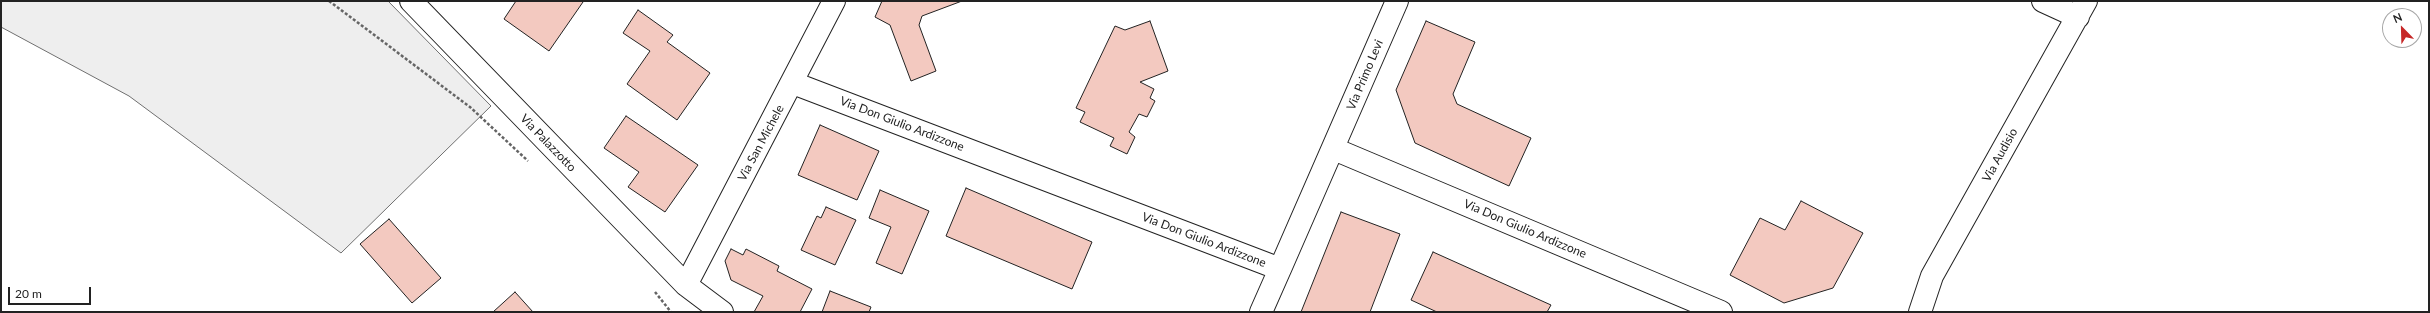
<!DOCTYPE html>
<style>
body{margin:0}
#map{position:relative;width:2430px;height:313px;overflow:hidden;background:#fff;font-family:Lato,sans-serif}
canvas{display:block}
.frame{position:absolute;inset:0;border:2px solid #222;pointer-events:none}
.north{position:absolute;left:2382px;top:8px;width:40px;height:40px;box-sizing:border-box;background:#fff;border:1px solid #a7a7a7;border-radius:50%;rotate:337deg;font-size:11px;font-weight:700;line-height:16px;text-align:center;color:#222}
.north::after{content:'';display:block;margin:auto;width:14px;height:18px;background:#c62828;clip-path:polygon(50% 0,100% 100%,50% 72%,0 100%)}
.scale{position:absolute;left:8px;top:287px;width:83px;height:18px;box-sizing:border-box;border:2px solid #222;border-top:0;padding-left:5px;font-size:12px;line-height:14px;white-space:nowrap;color:#222;-webkit-text-stroke:3px #fff;paint-order:stroke}
</style>
<div id="map">
<canvas width="2430" height="313"></canvas>
<div class="frame"></div>
<div class="north">N</div>
<div class="scale">20 m</div>
</div>
<script>
const ctx = document.querySelector('canvas').getContext('2d');
ctx.lineJoin = 'round';
function fill(path, color) { ctx.fillStyle = color; ctx.fill(path, 'evenodd'); }
const toPath = rows => new Path2D(rows.map(r => 'M' + r).join(''));
function strokePath(path, color, width, dash) { ctx.strokeStyle = color; ctx.lineWidth = width; ctx.lineCap = dash ? 'butt' : 'round'; ctx.setLineDash(dash || []); ctx.stroke(path); }
function write(font, color, halo, rows, align = 'center') {
  ctx.font = font + ' Lato,sans-serif'; ctx.lineWidth = 3; ctx.setLineDash([]); ctx.textBaseline = 'middle'; ctx.strokeStyle = halo; ctx.fillStyle = color; for (const [text, x, y, turn = 0] of rows) {
    ctx.save(); ctx.translate(x, y); ctx.rotate((+turn || 0) * Math.PI / 180); ctx.textAlign = isNaN(turn) ? turn : align; if (halo) ctx.strokeText(text, 0, 0); ctx.fillText(text, 0, 0); ctx.restore();
  }
}
const green = toPath([
 [1,1,388,1,491,106,341,253,129,96,1,27,1,1]
]);
const building = toPath([
 [516,1,581,1,583,2,549,51,504,19,516,1],
 [882,1,962,1,922,16,919,25,936,71,911,81,890,25,875,17,882,1],
 [638,10,673,35,667,42,710,73,677,120,627,84,650,51,623,33,638,10],
 [1150,21,1168,71,1140,82,1154,89,1150,98,1155,101,1147,117,1139,114,1129,132,1135,137,1127,154,1110,146,1114,138,1080,122,1085,112,1076,108,1115,26,1125,30,1150,21],
 [1426,21,1475,42,1453,94,1457,104,1531,138,1509,186,1415,143,1396,90,1426,21],
 [626,116,698,165,665,212,628,187,639,172,604,148,626,116],
 [820,125,879,151,857,200,798,175,820,125],
 [966,188,1092,242,1072,289,946,236,966,188],
 [880,190,929,211,902,274,876,263,891,227,869,218,880,190],
 [1801,201,1863,233,1833,288,1784,303,1730,275,1760,218,1785,230,1801,201],
 [826,207,856,220,835,265,801,250,817,216,821,218,826,207],
 [1341,212,1400,234,1370,312,1301,312,1341,212],
 [389,219,441,278,412,303,360,244,389,219],
 [731,249,743,255,746,249,779,266,777,271,812,289,800,312,754,312,763,296,731,280,725,261,731,249],
 [1433,252,1551,305,1547,312,1437,312,1411,300,1433,252],
 [830,291,871,307,869,312,822,312,830,291],
 [515,292,533,312,493,312,515,292]
]);
const path = toPath([
 [329,1,470,107,528,161],
 [655,292,671,312]
]);
const minor = toPath([
 [411,1,686,285,722,312],
 [2043,1,2078,17],
 [793,83,1280,269,1397,1],
 [1334,149,1721,312],
 [686,285,834,1],
 [1261,312,1280,269],
 [1920,312,1932,276,2086,1]
]);
const streetNames = [
 ["Via Primo Levi",1365,75,-67],
 ["Via Don Giulio Ardizzone",902,124,21],
 ["Via Palazzotto",548,143,46],
 ["Via San Michele",761,143,-62],
 ["Via Audisio",2000,155,-61],
 ["Via Don Giulio Ardizzone",1525,229,23],
 ["Via Don Giulio Ardizzone",1204,240,21]
];
fill(green, '#eee');
strokePath(green, '#6f6f6f', 1);
fill(building, '#f3c9c0');
strokePath(building, '#222', 1);
strokePath(minor, '#222', 24);
strokePath(path, '#646464', 2.5, [3, 2]);
strokePath(minor, '#fff', 22);
write('12px', '#222', '#fff', streetNames);
</script>
